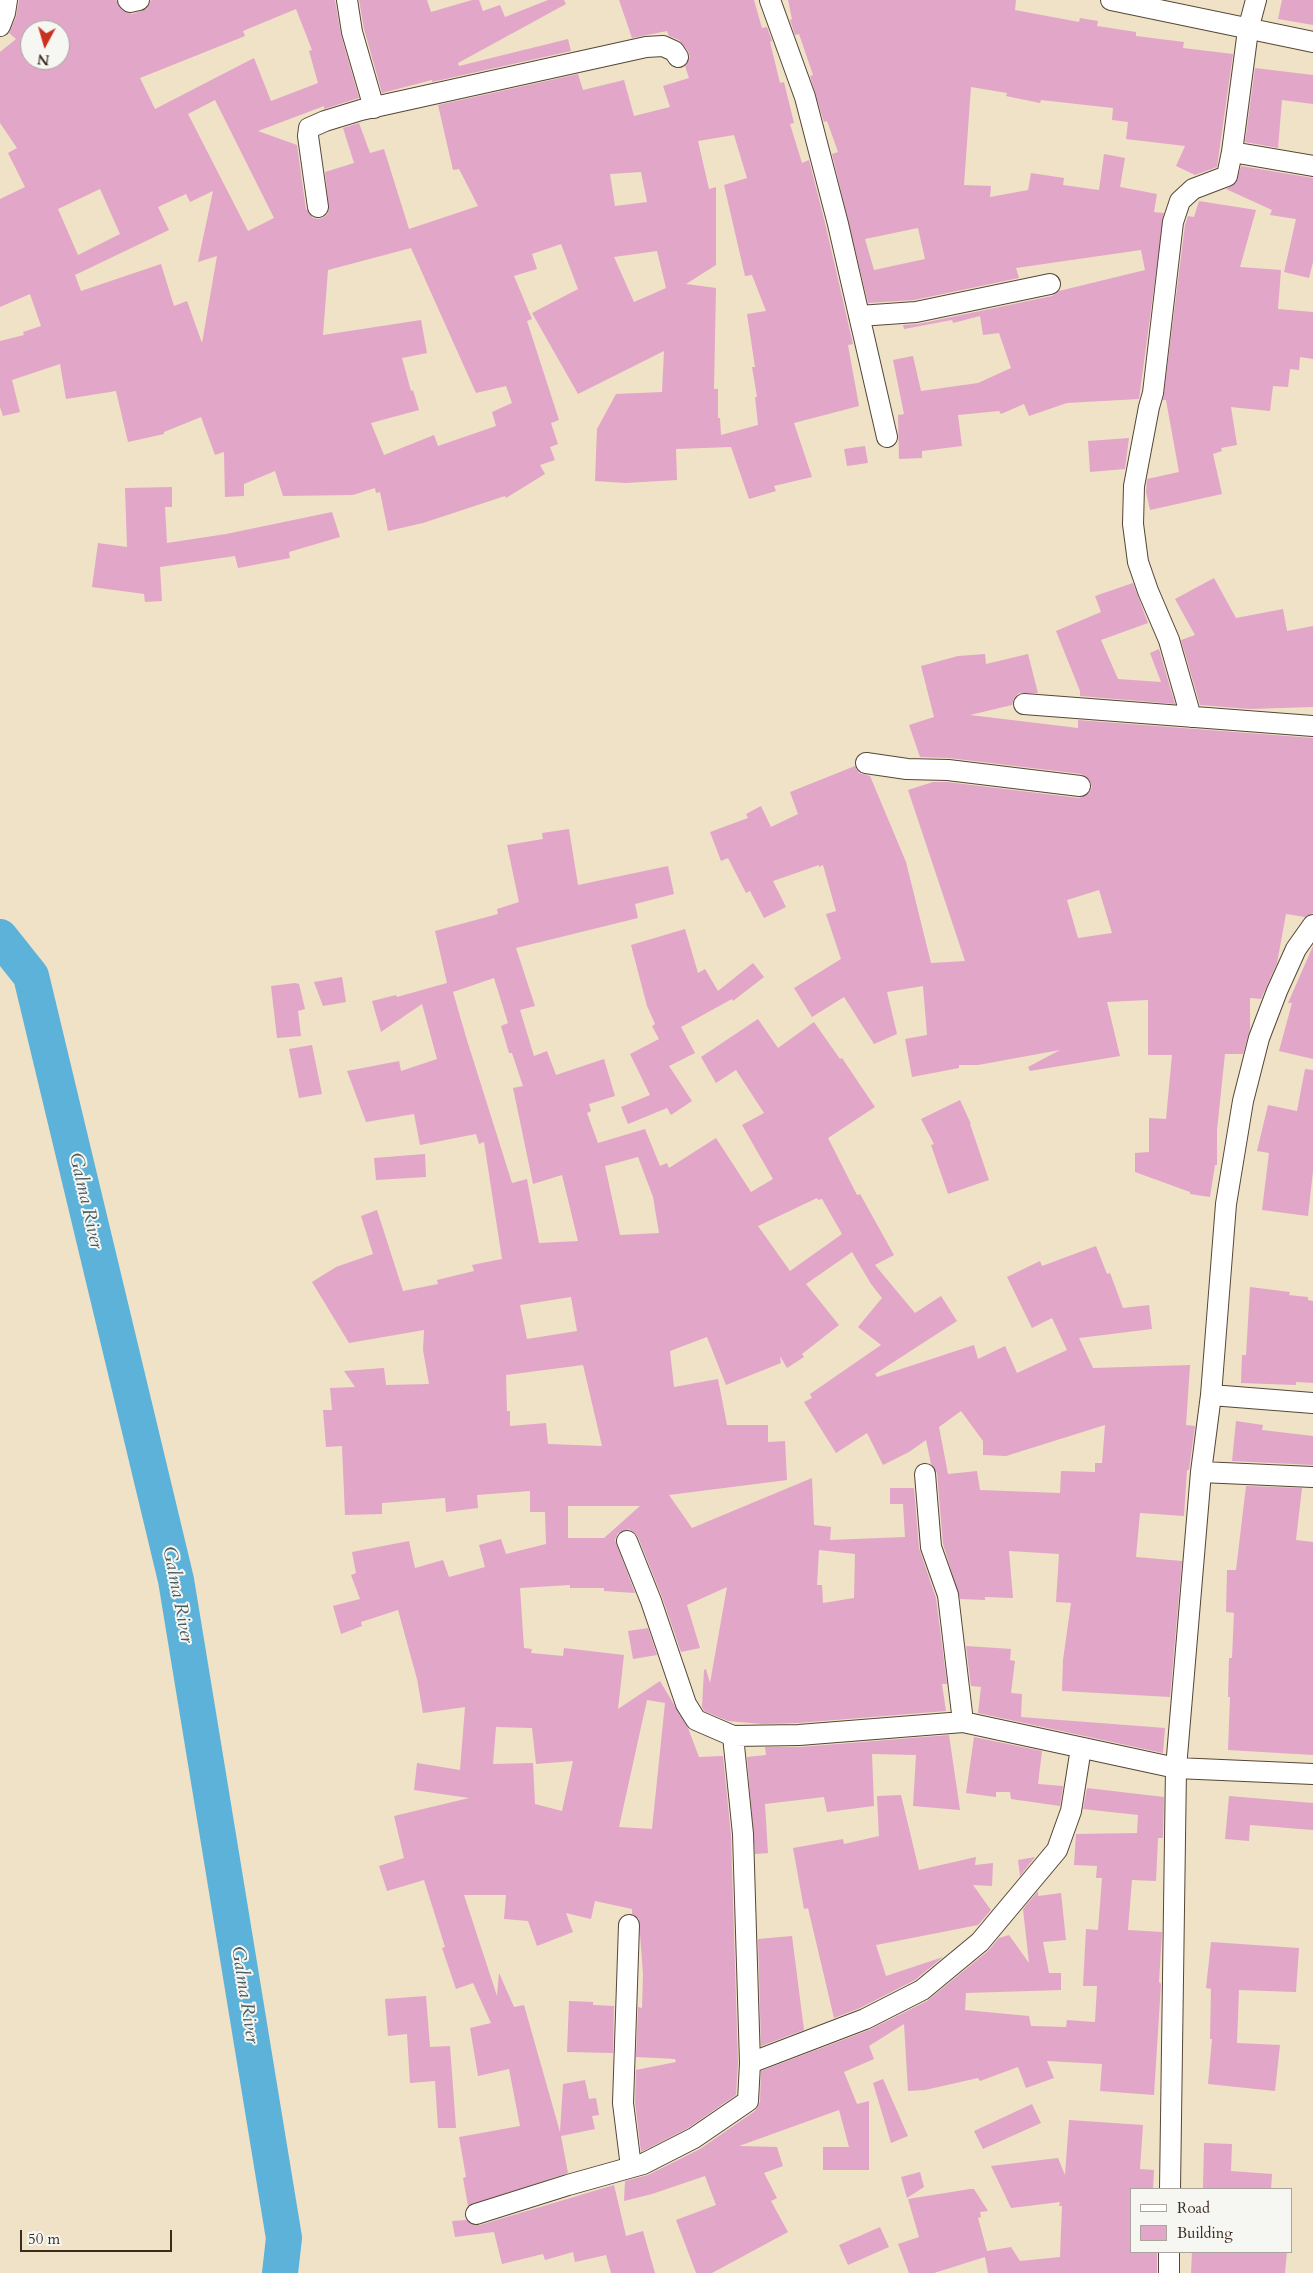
<!DOCTYPE html>
<style>
body{margin:0}
#map{position:relative;width:1313px;height:2273px;overflow:hidden;background:#efe2c6;font-family:Cardo,serif}
canvas{display:block}
.legend{position:absolute;left:1130px;top:2188px;width:162px;height:65px;box-sizing:border-box;background:#f6f6f2;border:1px solid #aba49d;margin:0;padding:6px 9px;list-style:none;font-size:15px;color:#3b2a1e}
.legend li{display:flex;align-items:center;gap:10px;height:25px}
.legend b{width:25px;border:1px solid #aba49d}
.north{position:absolute;left:20px;top:20px;width:50px;height:50px;box-sizing:border-box;background:#f6f6f2;border:1px solid #aba49d;border-radius:50%;rotate:186deg;font-size:14px;font-weight:700;line-height:20px;text-align:center;color:#3b2a1e}
.north::after{content:'';display:block;margin:auto;width:18px;height:22px;background:#c8321e;clip-path:polygon(50% 0,100% 100%,50% 72%,0 100%)}
.scale{position:absolute;left:20px;top:2230px;width:152px;height:22px;box-sizing:border-box;border:2px solid #3b2a1e;border-top:0;padding-left:6px;font-size:15px;line-height:18px;white-space:nowrap;color:#3b2a1e;-webkit-text-stroke:4px #f6f6f2;paint-order:stroke}
</style>
<div id="map">
<canvas width="1313" height="2273"></canvas>
<ul class="legend">
<li><b style="height:6px;background:#fff"></b>Road</li>
<li><b style="height:14px;background:#e2a6c9"></b>Building</li>
</ul>
<div class="north">N</div>
<div class="scale">50 m</div>
</div>
<script>
const ctx = document.querySelector('canvas').getContext('2d');
ctx.lineJoin = 'round';
const toPath = rows => new Path2D(rows.map(r => 'M' + r).join(''));
function strokePath(path, color, width, dash) { ctx.strokeStyle = color; ctx.lineWidth = width; ctx.lineCap = dash ? 'butt' : 'round'; ctx.setLineDash(dash || []); ctx.stroke(path); }
function fill(path, color) { ctx.fillStyle = color; ctx.fill(path, 'evenodd'); }
function write(font, color, halo, rows, align = 'center') {
  ctx.font = font + ' Cardo,serif'; ctx.lineWidth = 4; ctx.setLineDash([]); ctx.textBaseline = 'middle'; ctx.strokeStyle = halo; ctx.fillStyle = color; for (const [text, x, y, turn = 0] of rows) {
    ctx.save(); ctx.translate(x, y); ctx.rotate((+turn || 0) * Math.PI / 180); ctx.textAlign = isNaN(turn) ? turn : align; if (halo) ctx.strokeText(text, 0, 0); ctx.fillText(text, 0, 0); ctx.restore();
  }
}
const river = toPath([
 [0,937,31,976,176,1580,284,2238,280,2273]
]);
const building = toPath([
 [19,0,116,0,122,10,132,14,147,9,151,0,335,0,341,35,359,98,324,109,324,106,258,131,297,145,306,209,313,218,319,219,326,216,329,211,325,172,354,163,343,128,359,123,370,153,384,149,409,229,478,206,459,169,453,170,438,105,578,74,583,90,624,80,634,116,670,107,663,86,689,78,685,66,690,57,688,51,679,40,669,36,667,31,632,38,619,0,754,0,762,28,767,27,772,41,770,42,780,83,784,82,794,123,790,124,802,163,809,160,826,227,853,344,848,345,859,406,794,423,812,477,774,486,776,491,749,499,731,447,676,449,677,480,625,483,595,481,597,429,616,394,662,392,664,351,578,394,532,313,578,289,561,244,532,254,537,269,514,276,532,319,527,321,559,420,551,423,558,444,550,447,555,460,540,465,545,474,506,498,505,496,423,523,388,531,380,492,376,493,375,488,353,495,283,496,275,471,244,484,244,496,225,497,224,452,215,455,201,417,164,432,164,434,128,442,116,391,66,399,60,364,12,380,20,412,3,416,0,407,0,341,24,335,23,332,41,326,30,294,0,307,0,199,25,187,8,153,17,148,0,123,0,52,16,39,9,33,16,17],
 [296,9,312,50,309,51,318,83,271,101,254,58,155,109,140,78,245,36,243,31],
 [30,30,60,30,60,60,30,60],
 [215,100,274,218,248,231,188,114],
 [734,135,747,178,724,185,745,276,752,275,766,311,747,314,755,367,752,367,757,397,755,397,758,425,721,435,720,418,718,418,718,389,714,389,716,288,686,284,716,265,716,187,709,189,698,141],
 [641,172,647,202,615,206,610,174],
 [100,189,120,234,78,255,58,209],
 [213,191,198,262,217,256,202,343,187,301,174,306,161,264,81,291,75,275,169,230,158,207,186,194,190,202],
 [411,248,476,393,506,386,512,403,492,412,496,426,438,446,434,435,384,455,371,423,419,410,413,390,411,391,402,358,427,353,421,320,323,335,328,270],
 [657,251,666,288,634,302,614,257],
 [359,0,427,0,431,12,472,0,479,0,483,11,500,5,505,17,548,0,564,0,566,4,458,63,459,66,568,39,571,51,432,82,432,80,382,93,364,29],
 [788,0,1016,0,1015,10,1079,22,1080,18,1098,21,1097,26,1136,32,1136,36,1184,42,1183,48,1233,54,1217,167,1195,175,1176,166,1185,146,1126,139,1128,122,1112,120,1113,108,1041,100,1040,103,1006,96,1007,93,971,87,964,185,991,186,990,197,1028,190,1031,173,1064,178,1063,185,1099,190,1104,154,1125,158,1120,187,1157,194,1154,212,1164,213,1139,399,1067,403,1029,416,1024,404,1001,414,999,411,958,415,962,446,922,451,922,458,899,459,898,415,904,414,893,360,913,356,921,391,978,383,1011,368,999,333,983,335,980,316,953,323,952,320,904,329,903,325,918,324,1052,296,1059,291,1145,270,1141,250,1016,268,1019,278,914,300,868,303,832,154,838,152,827,121,824,122,822,116,810,76,813,75,799,34,795,35,790,20,792,19],
 [918,228,925,259,874,270,865,239],
 [1282,0,1313,0,1313,25,1278,19],
 [1255,68,1313,75,1313,104,1282,100,1278,148,1245,142],
 [1241,166,1313,178,1313,262,1309,278,1284,272,1296,219,1270,215,1272,210,1226,189,1236,183],
 [1199,201,1256,210,1240,267,1281,270,1278,309,1313,312,1313,359,1300,357,1299,370,1290,369,1288,387,1273,386,1270,411,1231,407,1237,445,1221,448,1222,451,1213,454,1222,494,1150,510,1146,492,1147,479,1179,472,1166,400,1163,400,1185,225,1188,216,1194,217],
 [1129,438,1125,469,1090,472,1088,441],
 [865,446,868,463,847,466,844,449],
 [172,487,172,507,165,507,167,543,226,534,332,512,340,537,289,552,290,558,238,568,235,556,160,567,162,601,145,602,144,594,92,587,98,543,127,547,125,488],
 [1214,578,1236,618,1283,609,1287,631,1313,626,1313,707,1250,709,1200,705,1181,640,1195,635,1175,599],
 [1133,583,1148,623,1101,640,1118,679,1161,682,1150,653,1159,649,1175,704,1080,696,1080,691,1056,631,1101,612,1095,596],
 [985,654,986,664,1028,654,1038,693,1019,693,1014,698,1012,705,970,715,1078,728,1078,720,1313,738,1313,913,1305,917,1286,914,1277,963,1261,999,1250,998,1250,1029,1243,1054,1225,1054,1217,1130,1217,1165,1215,1165,1210,1197,1190,1194,1190,1192,1135,1172,1135,1153,1149,1152,1149,1118,1166,1119,1172,1055,1148,1055,1148,1000,1107,1002,1120,1056,1030,1071,1028,1067,1060,1050,978,1065,959,1065,959,1068,912,1077,905,1039,927,1035,923,986,887,992,897,1034,874,1044,844,997,812,1017,794,988,841,959,826,914,836,911,823,865,819,867,819,865,773,881,786,907,764,918,750,891,746,893,728,858,721,861,710,832,748,818,746,814,761,806,771,827,798,814,790,792,855,766,859,773,870,776,906,862,931,963,965,961,908,790,933,782,947,782,1079,798,1089,793,1092,787,1087,777,1081,774,949,758,920,757,909,725,934,717,921,666,958,656],
 [1099,890,1112,933,1078,938,1067,900],
 [569,829,578,885,668,866,674,894,635,904,638,918,516,948,535,1006,520,1010,534,1056,547,1051,556,1075,604,1059,615,1096,589,1104,591,1111,587,1113,598,1143,645,1129,660,1166,667,1163,669,1168,716,1138,751,1192,773,1179,742,1125,764,1113,736,1070,716,1083,701,1057,758,1019,778,1048,814,1022,840,1059,842,1058,875,1107,828,1138,857,1195,860,1194,894,1255,875,1265,915,1313,941,1296,957,1321,875,1374,877,1377,974,1345,978,1359,1005,1346,1017,1373,1067,1350,1052,1318,1032,1328,1007,1277,1040,1261,1042,1266,1096,1246,1107,1274,1110,1273,1123,1308,1149,1305,1152,1329,1079,1338,1093,1368,1190,1365,1186,1425,1195,1426,1189,1470,1187,1470,1184,1516,1140,1513,1136,1557,1182,1561,1170,1697,1062,1691,1063,1660,1071,1603,1056,1602,1059,1554,1009,1551,1013,1598,985,1597,985,1600,960,1599,943,1544,937,1473,931,1464,926,1440,909,1452,883,1465,867,1433,836,1453,804,1402,812,1398,810,1394,881,1345,858,1327,882,1298,871,1284,852,1252,806,1284,839,1325,802,1354,804,1357,787,1368,780,1356,781,1363,726,1385,707,1337,670,1351,674,1387,718,1379,727,1425,768,1425,768,1442,785,1441,787,1480,669,1495,692,1528,812,1478,814,1525,831,1527,830,1540,905,1537,903,1504,890,1504,890,1488,914,1488,919,1548,936,1598,947,1684,942,1684,946,1711,798,1723,762,1724,728,1721,704,1711,702,1707,704,1670,706,1669,710,1683,727,1587,687,1605,700,1648,681,1652,662,1597,638,1537,629,1529,618,1533,615,1540,635,1593,604,1591,604,1588,570,1588,570,1585,520,1588,524,1648,532,1649,531,1653,563,1656,564,1648,624,1655,618,1709,660,1681,688,1728,699,1757,723,1756,731,1835,738,2063,736,2095,688,2128,641,2152,635,2102,636,2070,676,2062,675,2059,636,2057,638,2007,642,2008,643,1975,639,1919,632,1914,632,1909,595,1901,591,1919,566,1913,573,1932,537,1946,528,1921,504,1919,506,1895,464,1895,497,1996,499,1973,514,2007,524,2005,560,2132,563,2084,585,2080,589,2099,596,2098,599,2115,592,2116,595,2129,561,2136,568,2173,468,2206,463,2178,466,2177,459,2137,520,2126,509,2069,478,2076,470,2028,491,2023,473,1983,456,1989,442,1948,445,1947,424,1880,387,1891,379,1866,404,1858,394,1816,469,1798,414,1790,417,1763,460,1770,465,1707,423,1713,417,1679,398,1610,361,1622,362,1626,341,1634,333,1606,360,1599,351,1575,356,1573,352,1552,409,1541,415,1568,443,1560,449,1577,485,1567,479,1545,501,1539,506,1554,546,1544,545,1512,530,1512,530,1491,477,1495,478,1508,446,1512,445,1498,382,1503,382,1514,345,1515,342,1446,326,1447,323,1410,332,1410,330,1388,355,1387,344,1371,384,1368,386,1385,429,1384,423,1350,424,1330,349,1343,312,1282,336,1267,373,1254,361,1216,377,1210,403,1291,438,1284,437,1280,474,1271,472,1265,502,1259,484,1142,479,1144,476,1134,420,1145,414,1114,366,1122,347,1071,399,1061,401,1071,437,1059,422,1004,381,1032,372,1001,396,995,397,997,447,983,435,931,498,914,497,909,519,902,507,845,543,839,542,833],
 [494,978,508,1023,501,1026,509,1053,512,1053,523,1086,513,1088,533,1184,562,1175,578,1241,539,1243,527,1179,512,1183,466,1037,453,992],
 [638,1157,653,1197,659,1233,620,1235,605,1166],
 [817,1198,818,1200,822,1199,842,1234,790,1271,758,1226],
 [571,1297,577,1331,527,1339,520,1305],
 [583,1365,602,1446,548,1444,546,1423,510,1426,510,1411,507,1411,506,1375],
 [961,1411,983,1441,983,1455,1006,1456,1105,1425,1102,1463,1095,1463,1095,1472,1061,1471,1060,1493,980,1490,977,1471,948,1474,939,1427],
 [568,1506,640,1506,604,1538,568,1538],
 [819,1550,855,1554,854,1598,823,1603,822,1585,817,1585],
 [647,1700,665,1703,652,1829,619,1827],
 [496,1727,532,1728,536,1764,573,1761,562,1811,535,1804,533,1763,493,1764],
 [685,929,698,973,705,969,718,991,753,963,764,977,733,1001,732,999,681,1027,695,1053,669,1066,692,1101,671,1115,667,1108,628,1124,621,1107,650,1095,630,1054,659,1039,652,1026,655,1024,647,1006,631,945],
 [1313,946,1313,1059,1279,1051,1292,1003,1288,1003],
 [342,977,346,1002,323,1006,314,982],
 [295,983,299,984,305,1009,298,1011,301,1036,277,1038,271,986],
 [312,1045,322,1094,299,1098,289,1049],
 [1305,1069,1313,1070,1313,1171,1308,1216,1262,1210,1269,1153,1257,1151,1268,1105,1297,1111],
 [960,1100,971,1124,970,1124,989,1180,948,1194,931,1145,934,1144,921,1119],
 [425,1154,426,1177,376,1180,374,1158],
 [1250,1287,1290,1292,1289,1295,1308,1297,1308,1300,1313,1301,1313,1383,1296,1382,1296,1385,1241,1383,1242,1355,1246,1355],
 [1236,1421,1263,1425,1262,1430,1313,1436,1313,1465,1232,1461],
 [1246,1486,1302,1488,1296,1540,1313,1542,1313,1755,1228,1750,1230,1697,1228,1697,1229,1658,1232,1658,1234,1613,1226,1612,1227,1570,1236,1570],
 [648,1628,657,1655,633,1659,628,1631],
 [966,1646,1011,1649,1010,1660,1015,1661,1011,1693,1022,1694,1021,1717,1165,1728,1163,1753,978,1713,981,1687,971,1686],
 [949,1735,960,1810,913,1806,916,1755,872,1754,874,1806,827,1812,824,1797,765,1804,768,1853,755,1854,747,1757,766,1755,765,1747,800,1747],
 [974,1737,1042,1751,1038,1784,1063,1786,1060,1806,1011,1799,1010,1792,996,1792,996,1797,966,1793],
 [1087,1788,1164,1797,1163,1838,1158,1838,1156,1881,1132,1880,1128,1930,1162,1932,1159,1982,1161,1984,1154,2095,1100,2091,1102,2064,1047,2061,1054,2078,1026,2088,1018,2067,980,2081,978,2078,925,2090,908,2091,904,2024,869,2046,874,2059,844,2072,857,2104,869,2101,869,2170,823,2170,823,2147,849,2147,839,2110,739,2146,777,2147,783,2166,764,2173,777,2198,771,2201,788,2232,712,2273,696,2273,676,2220,716,2205,705,2176,652,2194,624,2201,625,2181,648,2175,700,2149,755,2111,760,2102,761,2071,869,2030,927,2001,988,1951,999,1938,1009,1935,1029,1963,1023,1909,1038,1891,1038,1896,1061,1893,1066,1940,1043,1942,1049,1973,1061,1973,1061,1990,966,1993,965,2010,1029,2016,1031,2026,1066,2027,1067,2020,1095,2022,1097,1986,1083,1986,1086,1929,1098,1930,1102,1878,1096,1878,1097,1866,1074,1865,1076,1834,1137,1833,1138,1815,1083,1809],
 [901,1795,919,1870,976,1857,975,1865,993,1863,992,1886,973,1885,991,1910,978,1925,876,1945,886,1976,943,1957,915,1980,860,2008,834,2018,808,1908,804,1909,793,1848,843,1839,844,1844,879,1836,877,1796],
 [1229,1796,1313,1803,1313,1830,1250,1825,1249,1841,1225,1839],
 [1035,1857,1020,1876,1018,1860],
 [792,1936,804,2030,761,2046,758,1939],
 [1211,1942,1299,1948,1296,1992,1239,1990,1237,2043,1280,2045,1275,2091,1208,2084,1212,2039,1210,2039,1211,1989,1206,1988],
 [426,1996,430,2047,450,2046,456,2128,438,2128,435,2081,410,2083,407,2034,388,2036,385,1999],
 [569,2001,593,2002,593,2005,614,2006,613,2053,567,2052],
 [883,2079,908,2136,891,2143,873,2083],
 [1032,2104,1041,2123,983,2149,974,2131],
 [1069,2120,1143,2125,1140,2169,1154,2170,1153,2189,1132,2189,1132,2252,1157,2252,1157,2273,988,2273,985,2257,934,2273,909,2273,898,2244,919,2237,908,2199,970,2189,974,2189,988,2211,980,2212,981,2217,978,2218,987,2251,1011,2247,1020,2261,1060,2257,1062,2206,1059,2206,1060,2202,1011,2208,991,2166,1058,2158,1065,2175],
 [1204,2143,1232,2144,1231,2171,1272,2174,1271,2189,1203,2188],
 [920,2172,924,2187,907,2198,901,2177],
 [614,2185,626,2236,643,2231,655,2273,611,2273,606,2255,575,2262,573,2252,545,2260,543,2254,502,2264,494,2232,455,2237,452,2221,466,2220,473,2225,480,2225],
 [880,2227,889,2247,848,2265,839,2245],
 [1192,2252,1287,2252,1285,2273,1191,2273]
]);
const minor = toPath([
 [128,0,130,2,139,0],
 [347,0,352,32,374,108],
 [770,0,805,97,838,224,887,437],
 [1111,0,1313,42],
 [0,26,5,13,7,0],
 [1232,152,1313,166],
 [318,207,308,136,309,128,325,121,361,110,646,47,663,46,674,51,678,57],
 [859,316,916,312,1050,284],
 [1024,704,1313,726],
 [1191,717,1169,640,1148,591,1138,562,1133,524,1134,486,1149,407,1153,393,1173,222,1180,201,1193,189,1227,176,1232,152,1248,30,1256,0],
 [866,763,907,769,948,770,1080,786],
 [1211,1395,1313,1403],
 [1201,1472,1313,1477],
 [925,1474,931,1547,948,1595,963,1722],
 [627,1541,651,1601,686,1704,696,1720,733,1736,799,1735,963,1722,1176,1768,1313,1774],
 [733,1736,743,1834,750,2063,865,2019,922,1990,980,1942,1057,1850,1071,1811,1081,1748],
 [629,1925,623,2103,631,2167],
 [1170,2189,1176,1768,1201,1472,1211,1395,1226,1204,1243,1101,1259,1038,1277,991,1296,949,1313,925],
 [476,2214,568,2185,643,2164,694,2138,748,2101,750,2063],
 [1169,2273,1169,2252]
]);
const waterNames = [
 ["Galma River",85,1201,77],
 ["Galma River",177,1595,79],
 ["Galma River",244,1995,81]
];
strokePath(river, '#5db2d9', 36);
fill(building, '#e2a6c9');
strokePath(minor, '#564637', 22);
strokePath(minor, '#fff', 20);
write('italic 19px', '#475a5f', '#f6f6f2', waterNames);
</script>
